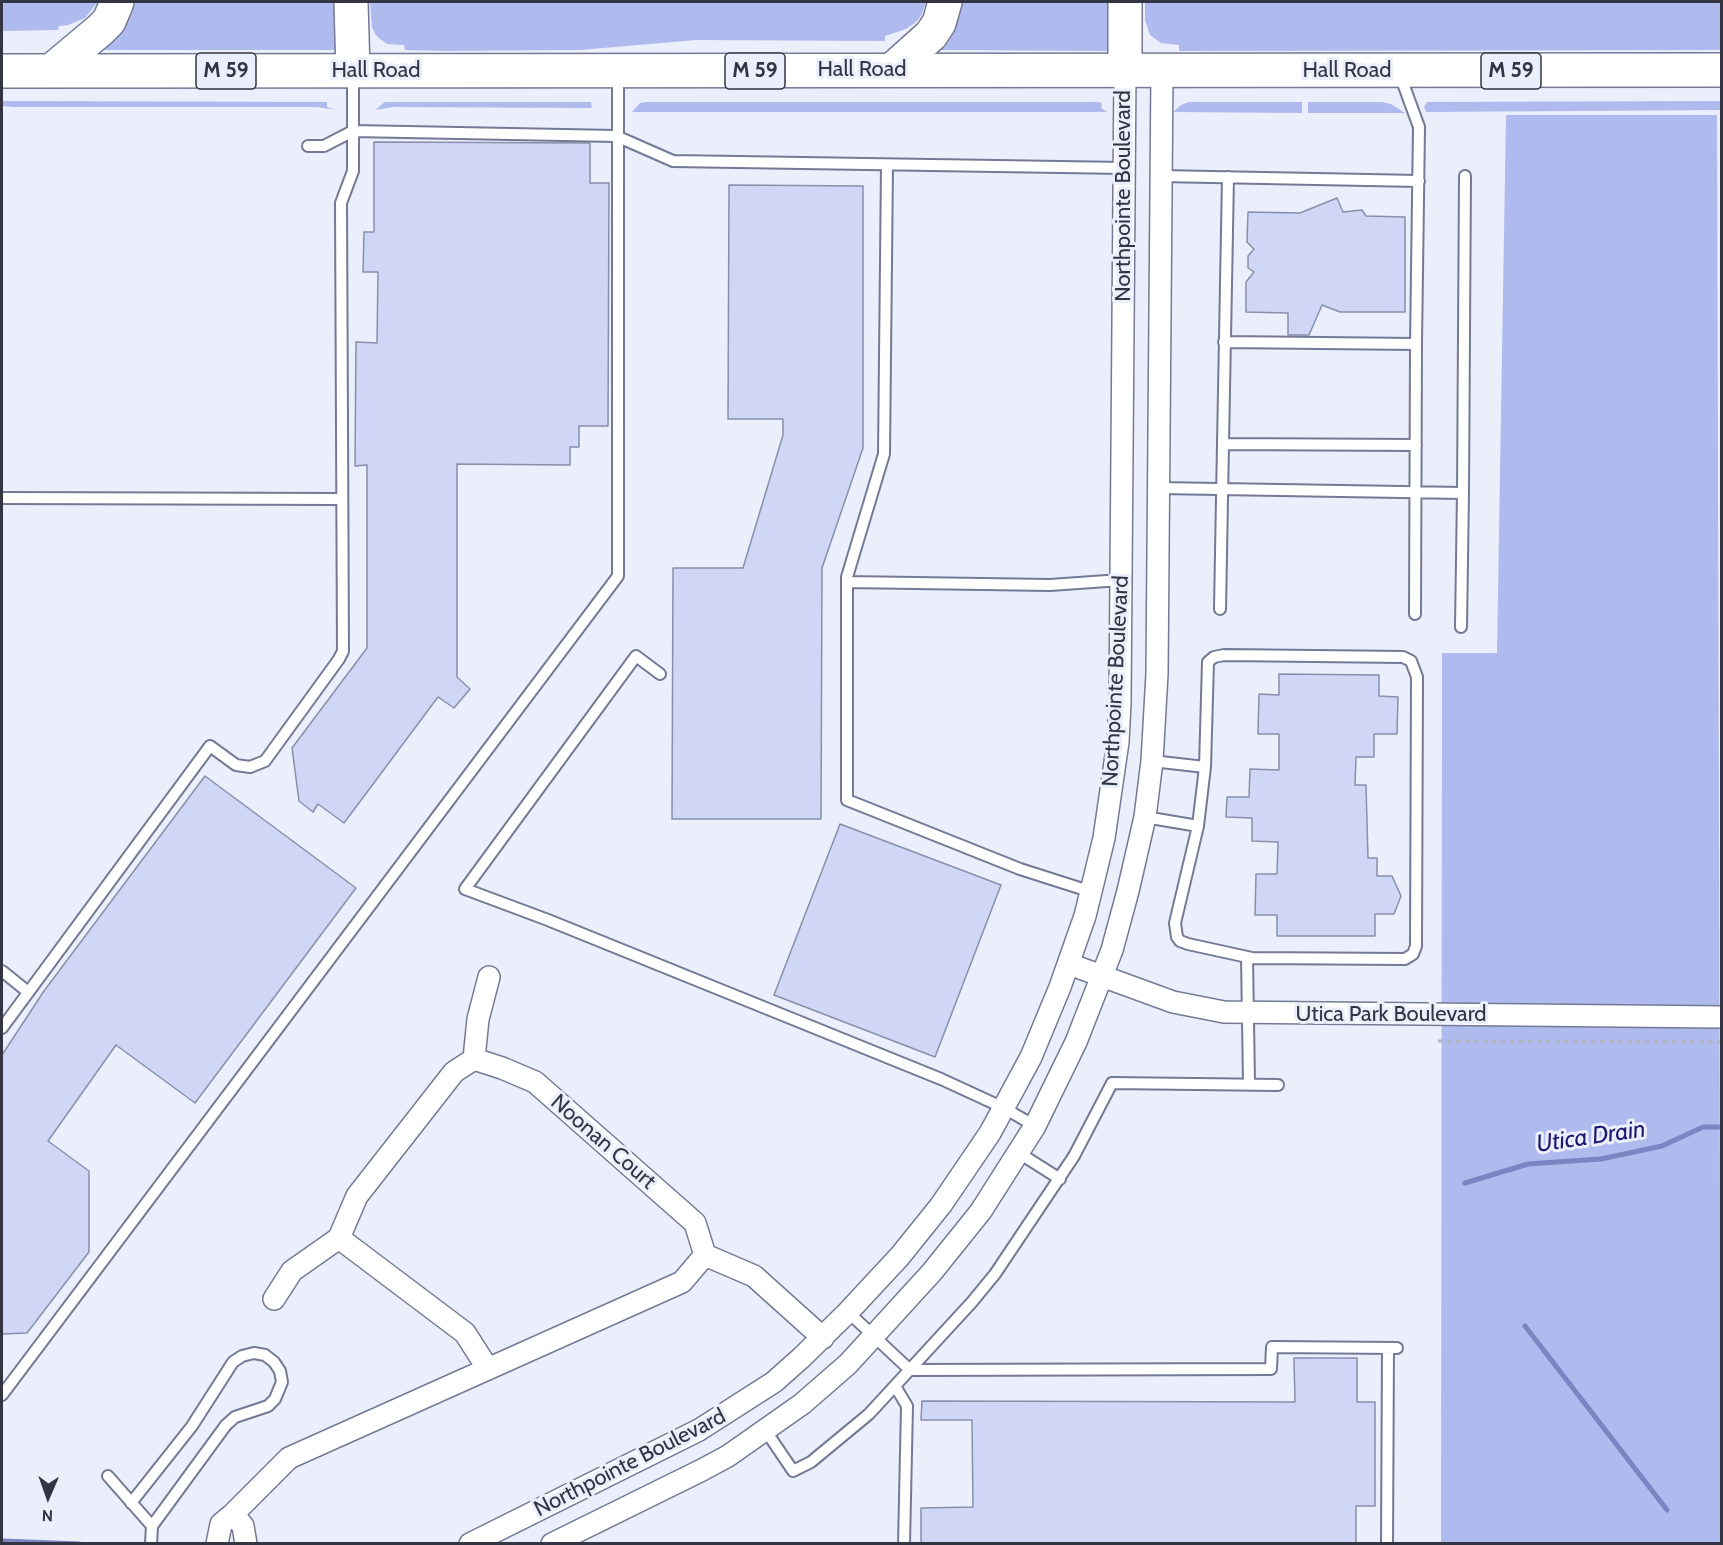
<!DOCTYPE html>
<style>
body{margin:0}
#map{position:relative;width:1723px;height:1545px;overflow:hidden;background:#ebeefb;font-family:Cabin,sans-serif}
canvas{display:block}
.frame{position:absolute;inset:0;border:3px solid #333642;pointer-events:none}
.north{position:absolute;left:18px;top:1467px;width:60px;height:60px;-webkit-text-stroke:4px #ebeefb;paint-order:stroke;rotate:182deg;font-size:16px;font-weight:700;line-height:24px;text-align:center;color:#333642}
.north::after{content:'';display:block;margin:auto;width:21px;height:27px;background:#333642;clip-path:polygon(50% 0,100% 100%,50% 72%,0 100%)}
</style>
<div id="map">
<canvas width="1723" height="1545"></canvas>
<div class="frame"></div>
<div class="north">N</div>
</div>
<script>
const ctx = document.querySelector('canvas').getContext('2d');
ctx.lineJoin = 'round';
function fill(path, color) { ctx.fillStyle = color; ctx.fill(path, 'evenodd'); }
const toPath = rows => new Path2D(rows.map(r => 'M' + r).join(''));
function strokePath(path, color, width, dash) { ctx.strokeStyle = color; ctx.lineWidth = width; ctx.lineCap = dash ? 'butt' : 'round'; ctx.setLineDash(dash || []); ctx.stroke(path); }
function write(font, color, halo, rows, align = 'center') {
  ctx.font = font + ' Cabin,sans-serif'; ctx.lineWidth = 6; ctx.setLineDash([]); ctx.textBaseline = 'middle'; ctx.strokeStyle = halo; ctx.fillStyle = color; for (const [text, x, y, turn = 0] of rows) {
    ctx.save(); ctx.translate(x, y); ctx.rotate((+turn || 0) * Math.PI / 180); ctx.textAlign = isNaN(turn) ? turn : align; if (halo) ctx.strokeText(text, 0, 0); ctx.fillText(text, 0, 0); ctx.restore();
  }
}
const green = toPath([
 [2,2,98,2,85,18,68,25,59,26,58,30,2,31],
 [132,2,337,2,337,48,336,50,103,50,101,48],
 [370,2,926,2,921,16,916,22,906,29,885,36,885,41,696,40,580,50,444,51,405,50,404,45,387,44,380,39,375,34,372,27],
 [959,2,1112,2,1109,51,940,50,938,49],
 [1145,2,1721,2,1721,50,1179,51,1179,45,1161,43,1150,35,1145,20],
 [2,101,327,102,327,107,336,110,317,107,13,107,2,106],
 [1722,101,1721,110,1426,112,1424,107,1427,102],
 [385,102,591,102,592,108,393,107,375,110],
 [645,102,1097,102,1102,103,1101,108,1107,112,632,112,640,103],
 [1189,102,1302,102,1302,113,1173,112,1181,105],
 [1308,102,1382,102,1391,104,1405,113,1308,113],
 [1506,115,1717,115,1721,1543,1441,1544,1442,653,1497,653]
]);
const stream = toPath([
 [1465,1183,1528,1164,1601,1159,1662,1146,1703,1127,1722,1127],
 [1525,1326,1667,1510],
 [2,1541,80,1544]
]);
const building = toPath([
 [374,142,590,143,590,183,609,183,608,426,579,426,579,447,570,447,570,465,457,464,457,677,470,689,454,708,438,697,344,823,318,804,313,812,299,801,292,748,367,648,367,465,355,466,356,342,377,343,378,272,363,272,364,232,374,232,374,142],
 [729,185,863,186,863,448,822,568,821,819,672,819,673,568,743,568,783,435,783,419,728,419,729,185],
 [1337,198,1343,212,1362,210,1366,216,1405,217,1405,312,1340,312,1322,305,1309,335,1288,335,1288,313,1246,312,1246,282,1254,272,1248,268,1248,256,1254,249,1247,242,1248,212,1300,213,1337,198],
 [1279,674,1379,675,1379,696,1398,697,1397,734,1374,734,1374,757,1356,757,1355,785,1366,785,1368,858,1377,858,1377,876,1392,876,1401,896,1394,914,1375,914,1375,936,1277,936,1277,915,1255,915,1256,874,1277,874,1278,842,1252,841,1252,818,1226,817,1227,797,1249,797,1250,769,1279,770,1279,734,1258,734,1259,694,1279,695,1279,674],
 [205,776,356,888,195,1103,116,1045,48,1141,89,1171,89,1252,27,1333,2,1334,2,1055,44,991,205,776],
 [840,824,1001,885,935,1057,774,995,840,824],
 [1294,1358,1357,1358,1357,1402,1375,1402,1375,1506,1356,1506,1356,1544,921,1544,921,1508,973,1507,972,1420,921,1420,922,1401,1295,1402,1294,1358]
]);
const path = toPath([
 [1438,1041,1722,1042]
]);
const service = toPath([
 [1400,75,1419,127,1416,344,1415,614],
 [308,146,324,146,353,131,616,136,673,161,1125,168],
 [887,165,884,454,847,577,847,800,1020,869,1092,892],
 [1160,176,1419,181],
 [1228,177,1223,444,1416,445],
 [1224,342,1416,344],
 [1158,488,1463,493,1465,176],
 [2,498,342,499],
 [847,582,1050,585,1121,580],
 [1220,609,1223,444],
 [1461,627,1463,493],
 [1224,655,1403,657,1411,661,1417,677,1416,946,1413,954,1405,959,1252,958,1188,944,1180,941,1177,937,1175,923,1198,826,1205,767,1208,662,1214,657,1224,655],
 [660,674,636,656,465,889,548,920,941,1079,1004,1108,1035,1126],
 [1152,761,1205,767],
 [1145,817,1198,826],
 [1247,957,1249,1083],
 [2,971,28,992],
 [2,1028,210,746,236,765,250,767,265,761,339,659,343,651,341,203,353,171,353,73],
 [1019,1153,1060,1179],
 [848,1312,910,1370,1271,1369,1272,1347,1397,1348],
 [895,1386,907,1406,904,1544],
 [2,1395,618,576,618,75],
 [766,1431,793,1471,811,1462,869,1414,972,1302,995,1274,1074,1156,1112,1083,1278,1085],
 [108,1476,152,1526],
 [131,1503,192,1426,233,1362,242,1356,254,1353,265,1355,274,1362,280,1371,282,1382,275,1399,268,1406,235,1417,226,1425,152,1526,151,1544],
 [1387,1544,1388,1348]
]);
const minor = toPath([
 [1069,964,1173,1002,1224,1012,1722,1017],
 [474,1059,502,1068,535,1082,695,1223,705,1255,754,1276,823,1338],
 [339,1238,465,1333,488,1369],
 [274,1299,292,1271,339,1238,357,1196,454,1072,474,1059,478,1019,489,977],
 [233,1514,243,1526,246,1544],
 [217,1544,221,1524,233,1514,289,1458,682,1282,705,1255],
 [470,1544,699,1430,774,1382,801,1358,848,1312,900,1256,941,1205,990,1133,1031,1057,1060,987,1085,916,1104,838,1118,742,1120,703,1125,71],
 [552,1544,702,1470,728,1456,802,1404,848,1364,932,1272,981,1211,1035,1126,1076,1042,1112,950,1128,891,1145,817,1152,761,1157,674,1162,71]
]);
const trunk = toPath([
 [351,2,353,71],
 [892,70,931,35,939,23,945,2],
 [2,71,1722,70],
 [51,71,100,30,109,21,117,2],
 [1125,71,1125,2]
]);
const shields = [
 [226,71,60],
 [755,71,60],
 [1511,71,60]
];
const shieldNames = [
 ["M 59",226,71],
 ["M 59",755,71],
 ["M 59",1511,71]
];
const streetNames = [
 ["Hall Road",862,70],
 ["Hall Road",376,71],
 ["Hall Road",1347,71],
 ["Northpointe Boulevard",1124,196,-90],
 ["Northpointe Boulevard",1116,681,-87],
 ["Utica Park Boulevard",1391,1015],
 ["Noonan Court",603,1142,41],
 ["Northpointe Boulevard",630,1463,-27]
];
const waterNames = [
 ["Utica Drain",1591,1137,-8]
];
fill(green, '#afbaef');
strokePath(stream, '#7a85c1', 5);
fill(building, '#d0d7f6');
strokePath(building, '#888fab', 1.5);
strokePath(service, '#747a96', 14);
strokePath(minor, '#747a96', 24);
strokePath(trunk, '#747a96', 36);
strokePath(path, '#b2b5c2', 3, [4.5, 4.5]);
strokePath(service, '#fff', 10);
strokePath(minor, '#fff', 21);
strokePath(trunk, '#fff', 33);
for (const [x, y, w] of shields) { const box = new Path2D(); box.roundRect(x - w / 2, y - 18, w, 36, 4.5); ctx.fillStyle = '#ebeefb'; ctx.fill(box); strokePath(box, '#333642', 1.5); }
write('bold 21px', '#333642', null, shieldNames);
write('22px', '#333642', '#ebeefb', streetNames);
write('italic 24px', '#1d1772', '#ebeefb', waterNames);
</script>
